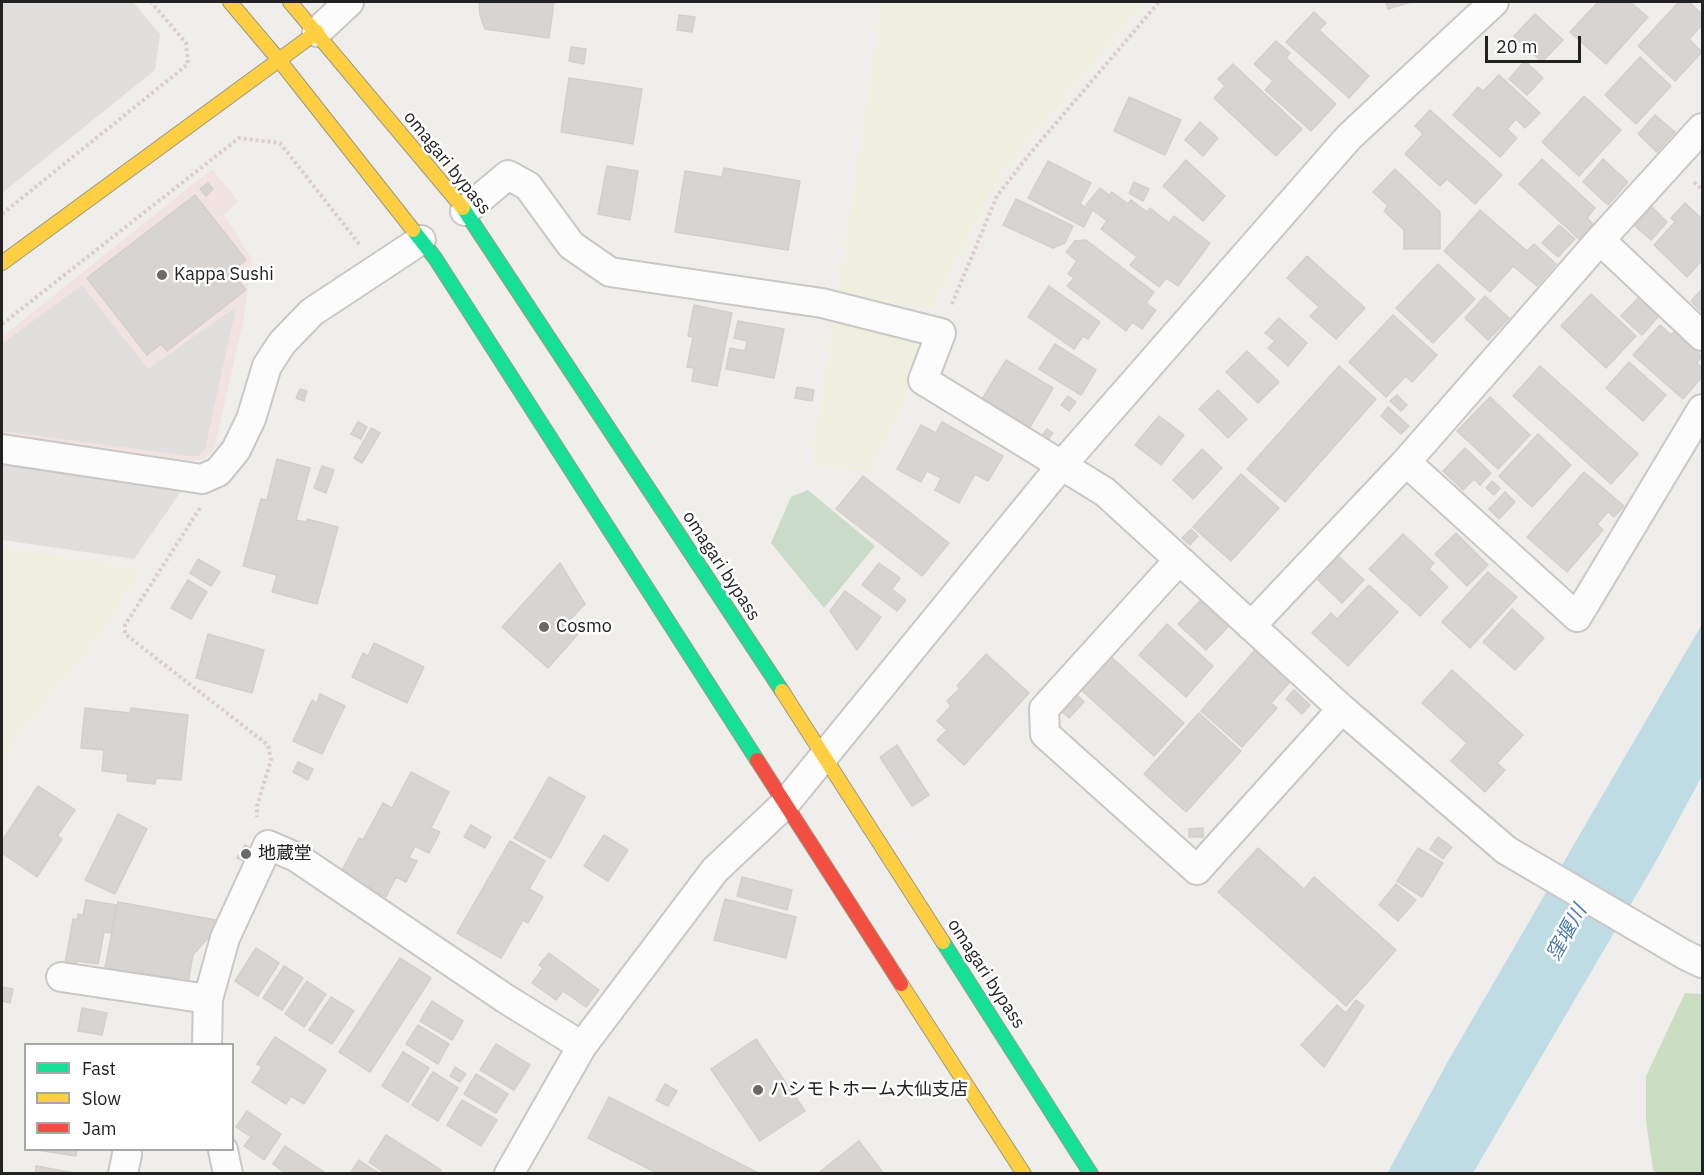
<!DOCTYPE html>
<meta charset="utf-8">
<style>
body{margin:0}
#map{position:relative;width:1704px;height:1175px;overflow:hidden;background:#f0eeeb;font-family:"IBM Plex Sans",sans-serif}
canvas{display:block}
.frame{position:absolute;inset:0;border:3px solid #222;pointer-events:none}
.legend{position:absolute;left:24px;top:1043px;width:210px;height:108px;box-sizing:border-box;background:#fff;border:2px solid #a7a7a7;margin:0;padding:8px 10px;list-style:none;font-size:18px;color:#222}
.legend li{display:flex;align-items:center;gap:12px;height:30px}
.legend b{width:30px;border:2px solid #a7a7a7}
.scale{position:absolute;left:1485px;top:36px;width:96px;height:27px;box-sizing:border-box;border:3px solid #222;border-top:0;padding-left:8px;font-size:18px;line-height:21px;white-space:nowrap;color:#222;-webkit-text-stroke:4px #fff;paint-order:stroke}
</style>
<div id="map">
<canvas width="1704" height="1175"></canvas>
<div class="frame"></div>
<ul class="legend">
<li><b style="height:8px;background:#16e098"></b>Fast</li>
<li><b style="height:8px;background:#ffcf43"></b>Slow</li>
<li><b style="height:8px;background:#f24e42"></b>Jam</li>
</ul>
<div class="scale">20 m</div>
</div>
<script>
const ctx = document.querySelector('canvas').getContext('2d');
ctx.lineJoin = 'round';
function fill(path, color) { ctx.fillStyle = color; ctx.fill(path, 'evenodd'); }
const toPath = rows => new Path2D(rows.map(r => 'M' + r).join(''));
function strokePath(path, color, width, dash) { ctx.strokeStyle = color; ctx.lineWidth = width; ctx.lineCap = dash ? 'butt' : 'round'; ctx.setLineDash(dash || []); ctx.stroke(path); }
function write(font, color, halo, rows, align = 'center') {
  ctx.font = font + ' "IBM Plex Sans","Noto Sans JP",sans-serif'; ctx.lineWidth = 5; ctx.setLineDash([]); ctx.textBaseline = 'middle'; ctx.strokeStyle = halo; ctx.fillStyle = color; for (const [text, x, y, turn = 0] of rows) {
    ctx.save(); ctx.translate(x, y); ctx.rotate((+turn || 0) * Math.PI / 180); ctx.textAlign = isNaN(turn) ? turn : align; if (halo) ctx.strokeText(text, 0, 0); ctx.fillText(text, 0, 0); ctx.restore();
  }
}
const commercial = toPath([
 [212,169,238,201,224,215,252,259,243,322,214,450,204,459,192,461,2,437,2,337]
]);
const farmland = toPath([
 [882,2,1144,2,1002,171,932,308,838,296],
 [834,321,930,337,909,393,868,472,811,464],
 [2,547,141,569,103,631,16,735,2,762]
]);
const forest = toPath([
 [1685,993,1702,994,1702,1173,1656,1173,1653,1170,1646,1121,1646,1076]
]);
const cemetery = toPath([
 [808,490,875,546,824,608,771,543,791,497]
]);
const parking = toPath([
 [2,2,133,2,160,34,155,70,2,193],
 [82,285,148,369,236,307,205,449,198,456,190,456,2,431,2,344],
 [2,464,182,490,134,559,2,540]
]);
const water = toPath([
 [1702,624,1702,776,1655,863,1473,1173,1387,1174,1447,1063]
]);
const building = toPath([
 [479,2,554,2,549,38,485,29,480,15,479,2],
 [1386,2,1411,2,1388,9,1386,2],
 [1598,2,1630,2,1648,17,1606,64,1570,32,1598,2],
 [1679,2,1689,2,1702,14,1702,25,1689,39,1702,52,1675,81,1638,46,1679,2],
 [1314,12,1326,23,1319,30,1369,76,1349,98,1286,42,1314,12],
 [1535,14,1563,40,1542,62,1514,36,1535,14],
 [679,15,695,17,692,32,677,30,679,15],
 [1276,41,1290,53,1286,58,1336,104,1311,131,1265,90,1273,81,1254,64,1276,41],
 [571,47,586,49,584,64,569,61,571,47],
 [1640,57,1671,86,1636,124,1605,95,1640,57],
 [1525,61,1543,78,1527,95,1509,79,1525,61],
 [1233,64,1302,129,1276,156,1214,98,1225,86,1218,79,1233,64],
 [1499,75,1540,113,1525,128,1516,119,1507,129,1517,138,1500,157,1453,115,1478,87,1483,91,1499,75],
 [569,78,642,89,633,144,561,132,569,78],
 [1584,96,1621,130,1579,176,1542,142,1584,96],
 [1129,97,1181,120,1165,155,1114,131,1129,97],
 [1430,110,1502,175,1475,204,1447,179,1440,186,1405,154,1423,134,1415,126,1430,110],
 [1655,115,1675,132,1657,152,1638,134,1655,115],
 [1200,122,1218,138,1203,156,1185,140,1200,122],
 [1542,159,1595,208,1587,218,1594,225,1580,240,1519,184,1542,159],
 [1603,159,1628,182,1608,205,1583,182,1603,159],
 [1186,160,1225,196,1203,221,1163,186,1186,160],
 [1048,161,1091,183,1080,204,1092,211,1084,227,1028,198,1048,161],
 [607,166,638,171,630,220,598,214,607,166],
 [724,168,800,181,788,250,675,232,685,171,722,177,724,168],
 [1395,169,1440,212,1440,249,1404,249,1404,230,1384,211,1388,206,1373,192,1395,169],
 [1134,182,1149,189,1143,201,1129,193,1134,182],
 [208,183,213,189,206,196,200,189,208,183],
 [1100,188,1109,195,1112,192,1128,204,1131,200,1147,212,1150,208,1169,223,1174,216,1210,243,1178,286,1166,278,1159,287,1130,265,1137,257,1101,229,1107,221,1086,205,1100,188],
 [195,195,246,260,231,272,246,290,167,351,161,344,147,355,87,278,195,195],
 [1016,199,1073,226,1065,243,1053,248,1003,225,1016,199],
 [1685,203,1702,219,1702,260,1687,277,1654,245,1675,222,1671,218,1685,203],
 [1652,207,1667,222,1651,240,1635,226,1652,207],
 [1480,210,1527,251,1534,244,1556,264,1537,286,1513,266,1490,292,1444,251,1480,210],
 [1559,225,1575,239,1558,257,1542,243,1559,225],
 [1086,240,1154,292,1146,303,1156,310,1142,329,1132,322,1126,331,1067,286,1074,278,1068,274,1077,261,1066,252,1075,241,1086,240],
 [1307,256,1365,308,1336,339,1310,316,1319,307,1287,278,1307,256],
 [1438,264,1475,299,1433,343,1396,308,1438,264],
 [1049,286,1100,322,1088,339,1083,336,1074,349,1028,317,1049,286],
 [1702,289,1702,312,1691,301,1702,289],
 [1591,294,1636,336,1606,368,1561,326,1591,294],
 [1485,296,1509,318,1488,340,1465,318,1485,296],
 [1639,297,1659,316,1642,335,1621,316,1639,297],
 [694,305,732,313,717,386,692,381,694,368,687,367,693,337,688,336,694,305],
 [1393,315,1437,355,1412,382,1406,376,1386,397,1349,362,1393,315],
 [1279,318,1307,343,1288,366,1268,348,1275,341,1265,333,1279,318],
 [738,321,784,329,774,378,726,369,730,348,745,351,747,341,734,338,738,321],
 [1660,325,1671,335,1675,331,1702,356,1697,363,1702,368,1702,377,1683,399,1633,355,1660,325],
 [1055,344,1096,370,1081,395,1039,369,1055,344],
 [1247,351,1279,382,1258,403,1226,372,1247,351],
 [1006,360,1053,388,1027,432,979,404,1006,360],
 [1629,362,1666,395,1643,421,1606,388,1629,362],
 [1339,366,1376,399,1285,502,1247,469,1339,366],
 [1540,366,1638,454,1611,484,1513,396,1540,366],
 [797,387,814,390,812,401,795,398,797,387],
 [300,389,307,391,304,401,296,398,300,389],
 [1218,390,1247,419,1228,438,1199,409,1218,390],
 [1397,395,1407,405,1401,411,1390,401,1397,395],
 [1068,396,1076,402,1069,411,1061,405,1068,396],
 [1490,397,1530,435,1498,469,1457,431,1490,397],
 [1388,407,1409,426,1401,434,1381,416,1388,407],
 [1159,416,1184,435,1161,465,1135,445,1159,416],
 [358,422,367,427,361,439,351,434,358,422],
 [942,422,1003,456,988,481,975,474,959,503,935,490,941,478,927,471,921,482,897,469,921,425,936,433,942,422],
 [371,428,380,433,362,463,354,458,371,428],
 [1047,429,1053,433,1044,444,1039,440,1047,429],
 [1538,434,1571,465,1532,507,1499,476,1538,434],
 [1465,448,1491,473,1480,485,1474,479,1463,490,1443,471,1465,448],
 [1202,449,1222,468,1193,499,1173,480,1202,449],
 [277,459,310,468,296,520,306,522,307,519,338,527,317,604,272,592,277,575,243,566,261,499,267,500,277,459],
 [322,466,334,470,326,493,314,488,322,466],
 [1584,472,1624,506,1614,517,1608,512,1597,524,1603,530,1567,572,1527,537,1584,472],
 [1241,474,1279,508,1231,561,1193,527,1241,474],
 [863,476,949,543,922,576,836,509,863,476],
 [1492,481,1500,488,1494,495,1486,488,1492,481],
 [1505,492,1515,502,1499,519,1489,509,1505,492],
 [1191,529,1198,536,1190,545,1182,538,1191,529],
 [1456,533,1488,565,1467,586,1435,554,1456,533],
 [1403,534,1434,563,1429,569,1448,587,1420,616,1369,569,1403,534],
 [1339,557,1364,580,1342,603,1318,580,1339,557],
 [198,559,220,572,211,586,190,573,198,559],
 [560,563,585,604,566,624,578,634,548,668,502,627,560,563],
 [879,563,900,578,892,589,906,600,897,611,862,585,879,563],
 [1488,572,1517,597,1470,648,1442,622,1488,572],
 [188,580,207,592,191,619,171,608,188,580],
 [1369,585,1398,612,1348,666,1312,633,1331,613,1337,619,1369,585],
 [845,591,881,617,857,650,830,611,845,591],
 [1200,601,1228,627,1206,650,1178,624,1200,601],
 [1512,609,1544,638,1515,670,1483,642,1512,609],
 [1167,624,1213,666,1186,697,1139,655,1167,624],
 [208,634,264,650,252,693,196,678,208,634],
 [374,643,424,667,407,703,352,677,363,653,368,656,374,643],
 [1255,650,1290,682,1271,703,1277,708,1242,747,1201,711,1255,650],
 [986,654,1029,693,964,765,937,740,947,730,937,721,951,706,947,701,960,688,957,686,986,654],
 [1109,655,1184,723,1154,756,1079,688,1109,655],
 [1452,670,1523,735,1497,763,1505,770,1485,792,1451,761,1467,743,1422,703,1452,670],
 [1294,690,1310,705,1302,714,1286,699,1294,690],
 [320,694,345,706,322,754,293,741,312,700,317,703,320,694],
 [1076,694,1084,702,1069,718,1060,710,1076,694],
 [85,708,130,713,131,708,188,715,181,780,156,778,155,784,127,781,128,774,102,771,104,750,81,748,85,708],
 [1199,713,1241,751,1186,812,1144,774,1199,713],
 [897,745,929,795,912,806,880,757,897,745],
 [298,762,313,769,308,780,293,772,298,762],
 [411,772,449,792,431,828,440,832,429,853,415,846,409,858,417,861,406,882,396,877,386,897,340,874,359,838,363,840,383,803,392,808,411,772],
 [549,777,585,797,551,858,514,838,549,777],
 [38,786,75,810,57,836,62,839,37,877,2,853,2,841,38,786],
 [118,814,147,829,115,894,85,880,118,814],
 [471,825,491,837,485,848,464,837,471,825],
 [1203,828,1203,837,1189,837,1189,829,1203,828],
 [604,835,628,850,608,881,584,866,604,835],
 [1438,837,1452,847,1443,859,1430,849,1438,837],
 [510,841,545,861,529,889,543,897,528,923,523,920,501,958,457,933,510,841],
 [245,845,255,851,248,863,237,858,245,845],
 [1258,848,1304,889,1314,877,1396,950,1346,1006,1218,892,1258,848],
 [1418,848,1443,863,1422,897,1397,881,1418,848],
 [742,877,792,890,787,910,737,896,742,877],
 [1396,884,1416,900,1398,921,1379,905,1396,884],
 [725,899,796,917,786,958,714,940,725,899],
 [86,900,116,905,111,933,104,932,98,964,77,961,76,966,65,964,73,919,77,920,78,914,83,916,86,900],
 [118,902,216,920,213,932,193,955,188,982,138,972,137,979,104,973,118,902],
 [256,948,279,963,258,996,235,981,256,948],
 [549,953,599,990,586,1007,563,991,556,1000,532,983,543,968,539,965,549,953],
 [400,958,431,978,370,1072,339,1052,400,958],
 [284,966,303,978,282,1010,263,998,284,966],
 [307,981,326,994,304,1027,285,1014,307,981],
 [2,987,13,989,10,1003,2,1001,2,987],
 [331,997,354,1011,332,1044,309,1030,331,997],
 [1356,1000,1364,1006,1324,1067,1301,1045,1337,1005,1346,1013,1356,1000],
 [432,1001,463,1021,452,1040,420,1021,432,1001],
 [82,1008,107,1013,102,1035,78,1031,82,1008],
 [418,1025,449,1044,438,1064,406,1044,418,1025],
 [275,1037,326,1070,304,1104,291,1096,286,1104,252,1082,262,1067,257,1064,275,1037],
 [756,1039,805,1111,760,1141,711,1069,756,1039],
 [496,1044,530,1065,514,1090,480,1070,496,1044],
 [403,1052,429,1068,408,1102,382,1086,403,1052],
 [455,1067,466,1074,460,1082,450,1076,455,1067],
 [433,1072,458,1088,438,1121,412,1105,433,1072],
 [476,1074,508,1094,496,1113,464,1094,476,1074],
 [665,1084,677,1091,668,1106,656,1100,665,1084],
 [609,1097,760,1174,659,1174,588,1138,609,1097],
 [462,1100,497,1120,481,1146,447,1125,462,1100],
 [247,1111,281,1134,264,1160,244,1146,251,1137,236,1127,247,1111],
 [386,1135,441,1170,439,1174,386,1174,369,1162,386,1135],
 [859,1141,884,1174,817,1174,859,1141],
 [285,1146,327,1174,286,1174,273,1164,285,1146],
 [37,1150,77,1150,76,1156,37,1150],
 [359,1160,380,1174,350,1174,359,1160],
 [36,1166,80,1174,35,1174,36,1166]
]);
const path = toPath([
 [1694,182,1702,190],
 [2,214,188,64,186,43,151,2],
 [952,304,997,196,1028,156,1159,2],
 [2,324,239,138,280,143,360,245],
 [200,508,125,625,125,634,268,745,271,760,257,806,257,817]
]);
const street = toPath([
 [317,32,349,2],
 [465,211,508,175,528,186,571,245,610,272,822,303,941,333,923,380,1105,492,1342,709,1506,850,1685,955,1702,963],
 [1600,240,1702,336],
 [2,449,202,479,218,472,236,450,251,419,267,366,282,343,312,312,421,240],
 [1406,462,1577,617,1702,409],
 [1179,560,1044,709,1045,734,1197,870,1342,709],
 [1251,626,1406,462,1600,240,1702,128],
 [61,977,208,999],
 [207,1044,208,999,225,938,268,845,296,857,506,999,582,1046],
 [223,1150,228,1174],
 [123,1174,127,1154],
 [509,1174,582,1046,715,870,785,804,1061,466,1349,137,1494,2]
]);
const fast = toPath([
 [463,208,782,691],
 [413,230,435,258,757,760],
 [943,942,1091,1174]
]);
const slow = toPath([
 [230,2,279,60,413,230],
 [290,2,463,208],
 [2,263,317,32],
 [782,691,943,942],
 [901,984,1024,1174]
]);
const jam = toPath([
 [757,760,901,984]
]);
const markers = [
 [162,275,6,"#6a6968"],
 [544,627,6,"#6a6968"],
 [246,854,6,"#6a6968"],
 [758,1090,6,"#6a6968"]
];
const streetNames = [
 ["omagari bypass",447,163,51],
 ["omagari bypass",721,566,57],
 ["omagari bypass",986,974,57]
];
const poiNames = [
 ["Kappa Sushi",174,275],
 ["Cosmo",556,627],
 ["地蔵堂",258,854],
 ["ハシモトホーム大仙支店",770,1090]
];
const waterNames = [
 ["窪堰川",1567,933,-61]
];
fill(commercial, '#f1e3e1');
fill(farmland, '#efefdf');
fill(forest, '#cbdec1');
fill(cemetery, '#cadbca');
fill(parking, '#e0dfde');
fill(water, '#bfdbe3');
fill(building, '#d7d4d2');
strokePath(building, '#d3d0cc', 1.5);
strokePath(street, '#c9c8c7', 32);
strokePath(fast, '#999a82', 16);
strokePath(slow, '#999a82', 16);
strokePath(jam, '#999a82', 16);
strokePath(path, '#dccecd', 4, [3, 3]);
strokePath(street, '#fdfcfc', 28);
strokePath(fast, '#16e098', 14);
strokePath(slow, '#ffcf43', 14);
strokePath(jam, '#f24e42', 14);
for (const [x, y, r, color] of markers) { const dot = new Path2D(); dot.arc(x, y, r, 0, 2 * Math.PI); ctx.fillStyle = color; ctx.fill(dot); strokePath(dot, '#fff', 2); }
write('18px', '#222', '#fff', streetNames);
write('18px', '#222', '#fff', poiNames, 'left');
write('italic 20px', '#4a7aab', '#fff', waterNames);
</script>
